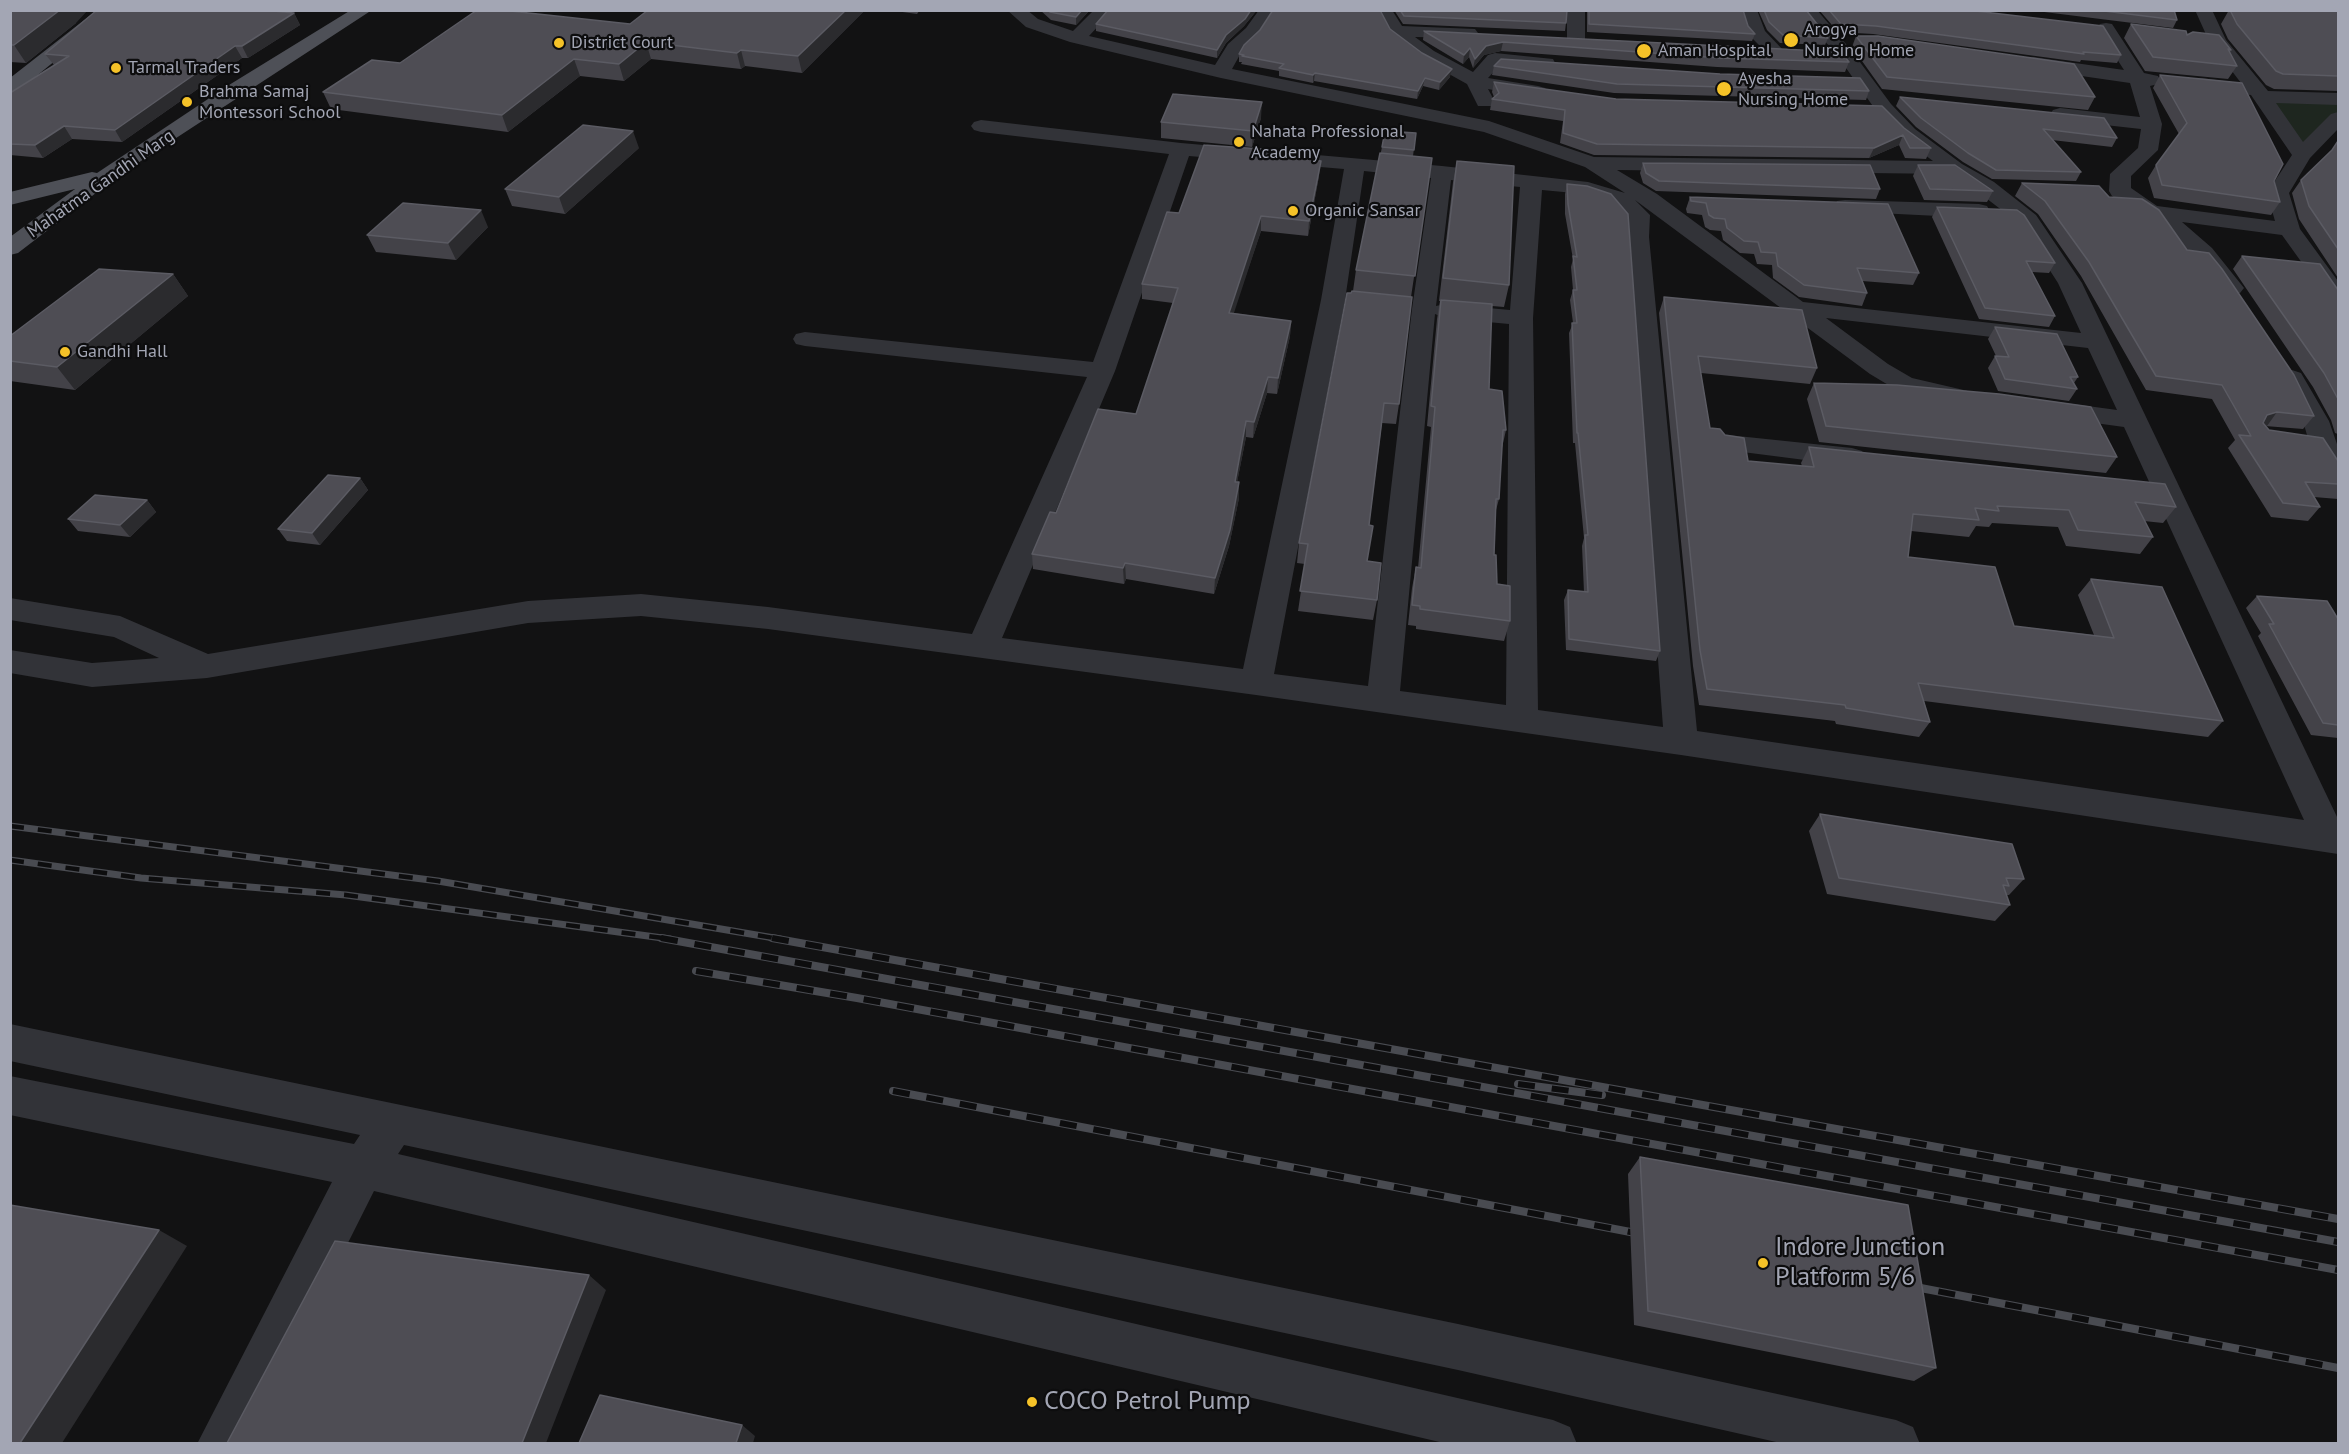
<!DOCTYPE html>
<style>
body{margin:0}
#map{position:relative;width:2349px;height:1454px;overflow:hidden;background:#121213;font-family:"PT Sans",sans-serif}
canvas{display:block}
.frame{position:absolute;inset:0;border:12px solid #a3a6b4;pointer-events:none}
</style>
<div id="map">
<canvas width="2349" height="1454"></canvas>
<div class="frame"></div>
</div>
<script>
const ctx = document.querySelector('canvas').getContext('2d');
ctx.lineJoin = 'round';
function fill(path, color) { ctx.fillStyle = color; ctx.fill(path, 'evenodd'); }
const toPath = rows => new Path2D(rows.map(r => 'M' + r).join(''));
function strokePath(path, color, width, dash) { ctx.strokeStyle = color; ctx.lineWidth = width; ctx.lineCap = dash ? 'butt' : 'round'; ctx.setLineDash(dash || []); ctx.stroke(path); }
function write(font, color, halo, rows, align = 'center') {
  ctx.font = font + ' "PT Sans",sans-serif'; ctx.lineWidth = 4.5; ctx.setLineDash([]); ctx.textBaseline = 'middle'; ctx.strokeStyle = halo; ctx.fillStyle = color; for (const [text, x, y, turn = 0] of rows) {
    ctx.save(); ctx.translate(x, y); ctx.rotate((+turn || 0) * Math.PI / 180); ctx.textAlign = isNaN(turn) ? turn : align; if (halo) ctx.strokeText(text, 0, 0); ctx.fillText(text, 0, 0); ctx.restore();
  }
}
const green = toPath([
 [2266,98,2338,100,2338,114,2301,150]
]);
const minor = toPath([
 [1007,10,1027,10,1038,19,1073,31,1094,10,1113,10,1089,36,1215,65,1228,44,1246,28,1259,10,1276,10,1258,36,1242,51,1232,69,1489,121,1594,157,1933,161,1901,137,1877,112,1839,58,1799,10,1817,10,1851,50,1891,104,1915,129,1962,164,1994,182,2036,215,2082,283,2338,819,2338,854,1681,755,1256,695,768,629,641,616,528,623,207,678,92,687,10,673,10,650,92,663,159,658,114,637,10,620,10,598,120,616,208,654,528,601,641,594,768,607,972,634,1087,377,805,346,796,344,793,339,796,334,805,332,1093,362,1169,154,981,132,974,130,971,126,974,122,981,120,1181,143,1442,166,1588,182,1625,193,1585,167,1484,132,1221,78,1070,42,1026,27,1007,10],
 [1189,156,1344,169,1321,300,1243,669,1002,638,1115,371,1189,156],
 [1617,170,1950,174,1978,192,2020,224,2058,283,2081,333,1803,302,1657,194,1617,170],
 [1364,171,1431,178,1412,309,1368,686,1274,674,1345,300,1364,171],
 [1451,180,1520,187,1510,310,1445,304,1436,306,1451,180],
 [1542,190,1585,194,1614,204,1628,217,1627,237,1663,727,1538,710,1533,318,1542,190],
 [1635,200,1870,374,1895,389,1959,404,1968,401,1972,396,1968,391,1912,378,1888,364,1826,318,2088,348,2117,410,2051,401,2042,403,2038,409,2042,415,2051,417,2124,427,2304,820,1697,731,1649,237,1650,215,1635,200],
 [1435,314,1445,318,1509,324,1506,705,1400,691,1435,314],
 [1375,10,1392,10,1402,26,1475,29,1478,33,1475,37,1469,38,1415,37,1434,51,1473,72,1488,55,1495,53,1553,59,1555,63,1553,67,1546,69,1500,65,1488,78,1538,86,1545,88,1548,92,1545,96,1538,98,1488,89,1495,102,1492,106,1478,106,1467,84,1422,59,1390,35,1375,10],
 [1567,10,1585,10,1585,39,1582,43,1570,43,1567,39,1567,10],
 [1739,10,1757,10,1765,31,1783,50,1780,54,1768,54,1751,37,1739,10],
 [2195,10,2212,10,2226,40,2268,91,2338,93,2338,105,2276,103,2303,142,2331,114,2338,112,2338,129,2310,158,2289,193,2300,229,2338,281,2338,304,2330,302,2282,235,2182,222,2212,248,2244,288,2240,293,2232,295,2224,293,2196,258,2167,232,2112,196,2109,191,2110,174,2138,148,2141,129,2060,120,2053,118,2050,114,2053,110,2060,108,2140,117,2130,83,2033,69,2026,67,2024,63,2026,59,2033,57,2124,70,2097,28,2100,24,2106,23,2112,24,2144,73,2158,76,2160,80,2158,84,2150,86,2162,124,2158,150,2131,176,2131,188,2157,206,2275,221,2267,193,2292,155,2251,95,2200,90,2193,88,2190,84,2193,80,2200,78,2241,83,2209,41,2195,10],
 [1845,200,1979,204,1987,206,1990,211,1987,216,1979,218,1837,211,1834,206,1837,201,1845,200],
 [2292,370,2301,373,2329,421,2338,447,2338,477,2328,474,2309,442,2303,421,2279,378,2283,373,2292,370],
 [1728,435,1852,448,1862,451,1866,457,1862,463,1852,466,1719,449,1715,443,1719,437,1728,435],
 [10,1024,1458,1324,1896,1420,1913,1427,1920,1444,1785,1444,1458,1370,404,1145,398,1154,1553,1420,1570,1427,1577,1444,1448,1444,374,1191,247,1444,197,1444,332,1182,10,1115,10,1076,354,1144,360,1135,10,1061,10,1024]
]);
const major = toPath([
 [97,10,117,10,17,92,10,94,10,78,97,10],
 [351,10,372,10,118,176,18,253,10,255,10,237,75,189,10,205,10,192,92,172,97,173,229,85,351,10]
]);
const railFar1 = toPath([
 [10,826,438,881,780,939],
 [10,860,141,878,346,895,670,939]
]);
const rail = toPath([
 [661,938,2338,1242],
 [772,938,2338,1219],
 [696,971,857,998,2338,1270],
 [1518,1084,1602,1095],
 [893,1091,1646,1235],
 [1905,1285,2338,1368]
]);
const wall = toPath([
 [10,10,76,23,26,63,10,62],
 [97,10,281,10,279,12,294,13,300,25,248,58,242,58,122,142,72,139,43,158,10,155,10,93,54,65,45,54],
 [865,10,802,73,745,66,741,69,651,59,624,81,580,76,508,132,331,109,323,92,400,63],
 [888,10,920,10,917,14],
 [1040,10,1090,10,1076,25,1051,20],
 [1108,10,1257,10,1244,26,1226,43,1217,58,1096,31,1096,24],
 [1394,10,1567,10,1566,23,1565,31,1403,24],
 [1587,10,1743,10,1748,26,1755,34,1752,41,1587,32],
 [1758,10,1806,10,1828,38,1825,45,1780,43,1767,30],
 [1819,10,1967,10,2121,55,2117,63,2081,60,2080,62,1873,34,1838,32],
 [2028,10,2174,10,2177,20,2173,28],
 [2229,10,2338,10,2338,93,2338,91,2274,89,2266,85,2228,39,2221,24],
 [2131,24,2187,35,2231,50,2230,52,2237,66,2228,79,2145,71,2124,38],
 [1390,29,1450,77,1439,90,1423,86,1417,99,1314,81,1313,83,1279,76,1279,71,1241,64,1242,62,1239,62,1239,54,1260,30],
 [1424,31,1849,62,1845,72,1717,67,1501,51,1484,55,1473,68,1469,57,1463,64,1423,40],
 [1856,36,2095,97,2088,110,1882,89,1852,47],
 [1494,66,1869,91,1866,100,1614,93,1492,75],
 [2160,75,2274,181,2280,202,2271,215,2154,198,2148,178,2156,165,2179,134,2153,88],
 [1494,82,1616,99,1904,128,1931,148,1926,159,1905,158,1899,145,1869,158,1594,155,1560,143,1563,121,1490,110,1492,99,1494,97,1492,92],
 [1900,97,2117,138,2112,147,2052,140,2081,172,2076,181,1992,179,1963,162,1916,127,1896,106],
 [1261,118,1252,147,1161,138,1161,122],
 [1416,133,1413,156,1432,158,1411,297,1399,404,1396,424,1382,423,1369,525,1367,561,1377,600,1373,620,1298,611,1305,564,1297,563,1299,543,1351,293,1353,291,1356,270,1382,147],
 [2338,140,2338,278,2299,219,2292,193,2301,180,2331,152],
 [639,148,565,214,512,206,505,189],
 [1261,149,1261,154,1319,176,1308,236,1261,231,1233,313,1291,321,1290,336,1277,394,1267,393,1253,438,1246,437,1237,482,1239,482,1239,498,1229,546,1214,594,1126,579,1124,584,1033,569,1032,554,1056,513,1136,414,1173,303,1142,299,1142,284,1179,213],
 [1457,161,1509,285,1504,307,1492,306,1489,389,1506,430,1502,448,1499,499,1496,510,1494,555,1497,584,1510,621,1504,641,1416,629,1416,626,1408,625,1412,588,1416,567,1418,568,1431,427,1427,426,1437,319,1440,301,1439,301,1453,182],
 [1643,163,1880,189,1876,199,1656,191,1643,183,1640,173],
 [1918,165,1993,191,1987,202,1924,200,1913,176],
 [2022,183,2109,197,2187,250,2314,416,2303,429,2265,426,2269,430,2338,461,2338,499,2314,497,2320,507,2308,521,2271,517,2228,448,2235,440,2212,399,2146,390,2081,276,2038,214,2015,196],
 [1567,184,1660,651,1656,661,1566,650,1564,600,1568,590,1584,592,1582,546,1584,538,1575,443,1573,443,1569,333,1573,323,1570,300,1573,290,1571,267,1573,259,1565,214,1565,194],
 [1690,197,1919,273,1913,285,1862,281,1867,293,1862,306,1799,297,1773,278,1772,265,1757,264,1754,254,1740,253,1723,240,1721,231,1710,230,1705,227,1702,215,1687,213,1686,209],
 [1937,207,2055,263,2049,273,2032,272,2055,316,2049,327,1979,319,1932,217],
 [488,227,456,260,376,252,367,235],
 [2242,256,2338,290,2338,434,2335,433,2331,420,2313,387,2233,269],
 [173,274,188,296,75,390,10,381,10,336],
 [1664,297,1817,368,1810,384,1701,373,1710,428,1748,461,1802,466,1801,463,1809,447,2176,507,2163,523,2144,521,2153,537,2140,554,2066,546,2058,527,1992,523,1989,527,1976,526,1969,537,1911,531,1908,557,2014,626,2094,635,2078,595,2091,579,2223,721,2208,737,1924,701,1930,722,1919,737,1836,724,1835,721,1699,705,1693,666,1659,313],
 [1995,327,2078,377,2074,383,2077,389,2069,401,1998,391,1988,368,1995,356,1996,356,1988,339],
 [1814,383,2117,457,2106,473,1819,442,1807,399],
 [360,478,368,490,320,545,287,541,278,529],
 [147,500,156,512,130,537,78,531,68,519],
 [2257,596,2338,619,2338,738,2311,735,2258,636,2261,633,2246,608],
 [1820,814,2024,879,2009,895,2006,895,2010,905,1995,921,1827,894,1809,831],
 [1640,1157,1936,1368,1914,1381,1634,1325,1628,1174]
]);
const shadedWall = toPath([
 [60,10,88,10,76,23,26,63,14,45],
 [846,10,865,10,802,73,798,56],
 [1082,10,1090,10,1076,25,1076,17],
 [1251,10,1257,10,1244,26,1226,43,1217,58,1217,50,1226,35],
 [294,13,300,25,248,58,242,46],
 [646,42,651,59,624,81,619,64],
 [1503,42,1501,51,1484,55,1473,68,1475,59,1486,46],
 [235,46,242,58,122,142,115,130],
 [1470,48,1469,57,1463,64,1464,55],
 [741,50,745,66,741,69,737,53],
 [574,59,580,76,508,132,502,115],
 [1452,69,1450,77,1439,90,1440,82],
 [1315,73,1314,81,1313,83,1313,75],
 [1425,78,1423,86,1417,99,1418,91],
 [1262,102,1261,118,1252,147,1253,131],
 [64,126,72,139,43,158,35,145],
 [633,131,639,148,565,214,559,197],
 [1903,135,1899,145,1869,158,1874,148],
 [1321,161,1319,176,1308,236,1309,221],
 [481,210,488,227,456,260,448,243],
 [1261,216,1261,231,1229,328,1229,313],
 [173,274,188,296,75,390,57,367],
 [1291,321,1290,336,1277,394,1278,378],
 [1268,377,1267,393,1253,438,1254,422],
 [2277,412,2267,426,2256,429,2267,415],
 [1246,421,1246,437,1234,498,1235,482],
 [360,478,368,490,320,545,312,533],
 [1239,482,1239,498,1229,546,1214,594,1215,578],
 [147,500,156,512,130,537,120,525],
 [1125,563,1126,579,1124,584,1123,568],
 [159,1230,187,1246,62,1443,20,1443],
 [589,1275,606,1290,546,1443,522,1443],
 [742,1425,755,1436,753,1443,736,1443]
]);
const building = toPath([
 [10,10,60,10,14,45,10,45,10,10],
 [97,10,263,10,294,13,242,46,235,46,115,130,64,126,35,145,10,144,10,93,69,56,45,54,97,10],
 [477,10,501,10,630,24,648,10,846,10,798,56,741,50,737,53,646,42,619,64,574,59,502,115,323,92,372,60,400,63,477,10],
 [1048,10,1082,10,1076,17,1050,12,1048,10],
 [1108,10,1251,10,1245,19,1226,35,1217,50,1096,24,1108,10],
 [1273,10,1380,10,1390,29,1422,53,1452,69,1440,82,1425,78,1418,91,1315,73,1313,75,1279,68,1284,64,1242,56,1244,55,1239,54,1244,45,1260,30,1273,10],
 [1400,10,1567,10,1566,23,1404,16,1400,10],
 [1589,10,1743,10,1748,26,1755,34,1589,24,1589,10],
 [1764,10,1806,10,1828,38,1783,35,1769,22,1764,10],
 [1829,10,1967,10,2103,26,2121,55,2083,52,2084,54,1876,26,1841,24,1829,10],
 [2096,10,2174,10,2177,20,2096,10],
 [2230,10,2338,10,2338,76,2283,74,2276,71,2237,24,2230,10],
 [2131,24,2186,31,2187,35,2193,32,2219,35,2231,50,2228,49,2237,66,2153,57,2131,24],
 [1424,31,1841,52,1849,62,1720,58,1503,42,1486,46,1475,59,1470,48,1464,55,1424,31],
 [1856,36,1878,36,2074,64,2095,97,1887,77,1856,36],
 [1501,59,1720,74,1860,78,1869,91,1617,84,1494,66,1501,59],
 [2160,75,2242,83,2283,164,2274,181,2280,202,2162,185,2156,165,2187,123,2160,75],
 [1494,82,1616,99,1882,106,1904,128,1931,148,1910,148,1903,135,1874,148,1597,144,1563,133,1565,110,1492,99,1499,93,1494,82],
 [1173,94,1262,102,1253,131,1161,122,1173,94],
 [1900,97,2104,118,2117,138,2043,129,2081,172,1996,170,1968,153,1921,118,1900,97],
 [583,125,633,131,559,197,505,189,583,125],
 [1385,131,1416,133,1414,150,1382,147,1385,131],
 [2338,141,2338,249,2309,206,2301,180,2332,150,2338,141],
 [1204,145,1261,149,1259,154,1321,161,1309,221,1261,216,1229,313,1291,321,1278,378,1268,377,1254,422,1246,421,1235,482,1239,482,1230,530,1215,578,1125,563,1123,568,1032,554,1050,512,1056,513,1098,409,1136,414,1178,288,1142,284,1167,212,1179,213,1204,145],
 [1380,153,1432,158,1415,276,1356,270,1380,153],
 [1457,161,1514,166,1509,285,1443,278,1457,161],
 [1643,163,1870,165,1880,189,1659,181,1646,173,1643,163],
 [1918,165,1955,165,1993,191,1930,189,1918,165],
 [2022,183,2099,186,2109,197,2142,199,2159,210,2187,250,2209,253,2222,269,2294,375,2314,416,2277,412,2267,415,2263,423,2269,430,2323,438,2338,461,2338,484,2305,482,2320,507,2283,503,2239,435,2251,436,2222,385,2156,376,2089,262,2045,201,2022,183],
 [1567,184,1587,186,1611,194,1628,214,1660,651,1569,639,1568,590,1588,592,1585,535,1588,535,1578,433,1577,433,1572,323,1577,323,1573,290,1577,290,1573,256,1577,257,1568,204,1567,184],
 [1690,197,1888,204,1919,273,1857,268,1867,293,1804,285,1778,266,1776,253,1761,252,1758,242,1744,241,1727,228,1725,219,1714,218,1709,215,1706,203,1691,201,1690,197],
 [403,203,481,210,448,243,367,235,403,203],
 [1937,207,2017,210,2024,215,2055,263,2026,261,2055,316,1985,308,1937,207],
 [2242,256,2320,264,2338,290,2338,399,2324,373,2242,256],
 [99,269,173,274,57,367,10,361,10,336,99,269],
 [1352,291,1412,297,1399,404,1384,403,1369,525,1373,526,1367,561,1381,563,1377,600,1300,591,1308,544,1299,543,1347,293,1351,293,1352,291],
 [1664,297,1802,310,1817,368,1698,356,1710,428,1720,429,1725,435,1744,438,1748,461,1814,467,1809,447,2165,484,2176,507,2135,502,2153,537,2078,530,2069,510,1997,506,1999,511,1975,508,1979,520,1913,514,1908,557,1995,567,2014,626,2114,638,2091,579,2162,587,2223,721,1918,683,1930,722,1846,708,1845,705,1707,689,1700,650,1664,297],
 [1441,300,1492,304,1489,389,1502,391,1506,430,1503,430,1499,499,1496,499,1494,555,1496,555,1497,584,1510,586,1510,621,1420,609,1420,606,1412,605,1416,567,1421,568,1435,407,1431,406,1441,300],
 [1995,327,2057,334,2078,377,2070,377,2077,389,2005,379,1995,356,2009,357,1995,327],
 [1814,383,1897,385,1999,394,2091,407,2117,457,1826,426,1814,383],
 [328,475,360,478,312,533,278,529,328,475],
 [95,495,147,500,120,525,68,519,95,495],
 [2257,596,2327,601,2338,619,2338,725,2323,723,2269,624,2274,624,2257,596],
 [1820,814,2012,844,2024,879,2006,878,2009,886,2003,885,2010,905,1839,878,1820,814],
 [1640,1157,1908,1205,1936,1368,1648,1311,1640,1157],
 [10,1205,159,1230,20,1443,10,1443,10,1205],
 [335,1241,589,1275,522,1443,227,1443,335,1241],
 [600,1395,742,1425,736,1443,579,1443,600,1395]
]);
const markers = [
 [1791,40,8,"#f5c228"],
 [559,43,6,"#f5c228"],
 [1644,51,8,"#f5c228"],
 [116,68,6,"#f5c228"],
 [1724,89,8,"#f5c228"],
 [187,102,6,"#f5c228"],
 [1239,142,6,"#f5c228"],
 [1293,211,6,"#f5c228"],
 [65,352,6,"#f5c228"],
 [1763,1263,6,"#f5c228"],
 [1032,1402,6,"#f5c228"]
];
const farPoinames = [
 ["Arogya",1804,30],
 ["Nursing Home",1804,51],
 ["District Court",571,43],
 ["Aman Hospital",1658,51],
 ["Tarmal Traders",128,68],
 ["Ayesha",1738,79],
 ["Nursing Home",1738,100],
 ["Brahma Samaj",199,92],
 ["Montessori School",199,113],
 ["Nahata Professional",1251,132],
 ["Academy",1251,153],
 ["Organic Sansar",1305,211],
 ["Gandhi Hall",77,352]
];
const farStreetnames = [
 ["Mahatma Gandhi Marg",101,184,-35]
];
const nearPoinames = [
 ["Indore Junction",1775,1248],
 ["Platform 5/6",1775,1278],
 ["COCO Petrol Pump",1044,1402]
];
fill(green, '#1e261f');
fill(minor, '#323338');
fill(major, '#4e5057');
strokePath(railFar1, '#494b51', 7);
strokePath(rail, '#494b51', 8);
strokePath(railFar1, '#0d0d0e', 4.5, [14]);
strokePath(rail, '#0d0d0e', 6, [17]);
fill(wall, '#434248');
fill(shadedWall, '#2b2b2e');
fill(building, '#4e4d54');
strokePath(building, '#5b5b63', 1.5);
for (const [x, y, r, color] of markers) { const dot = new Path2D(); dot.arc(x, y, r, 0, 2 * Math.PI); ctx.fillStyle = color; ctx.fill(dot); strokePath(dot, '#0d0d0e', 2); }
write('18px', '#a3a6b4', '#0d0d0e', farPoinames, 'left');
write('18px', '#a3a6b4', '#0d0d0e', farStreetnames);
write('26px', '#a3a6b4', '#0d0d0e', nearPoinames, 'left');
</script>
